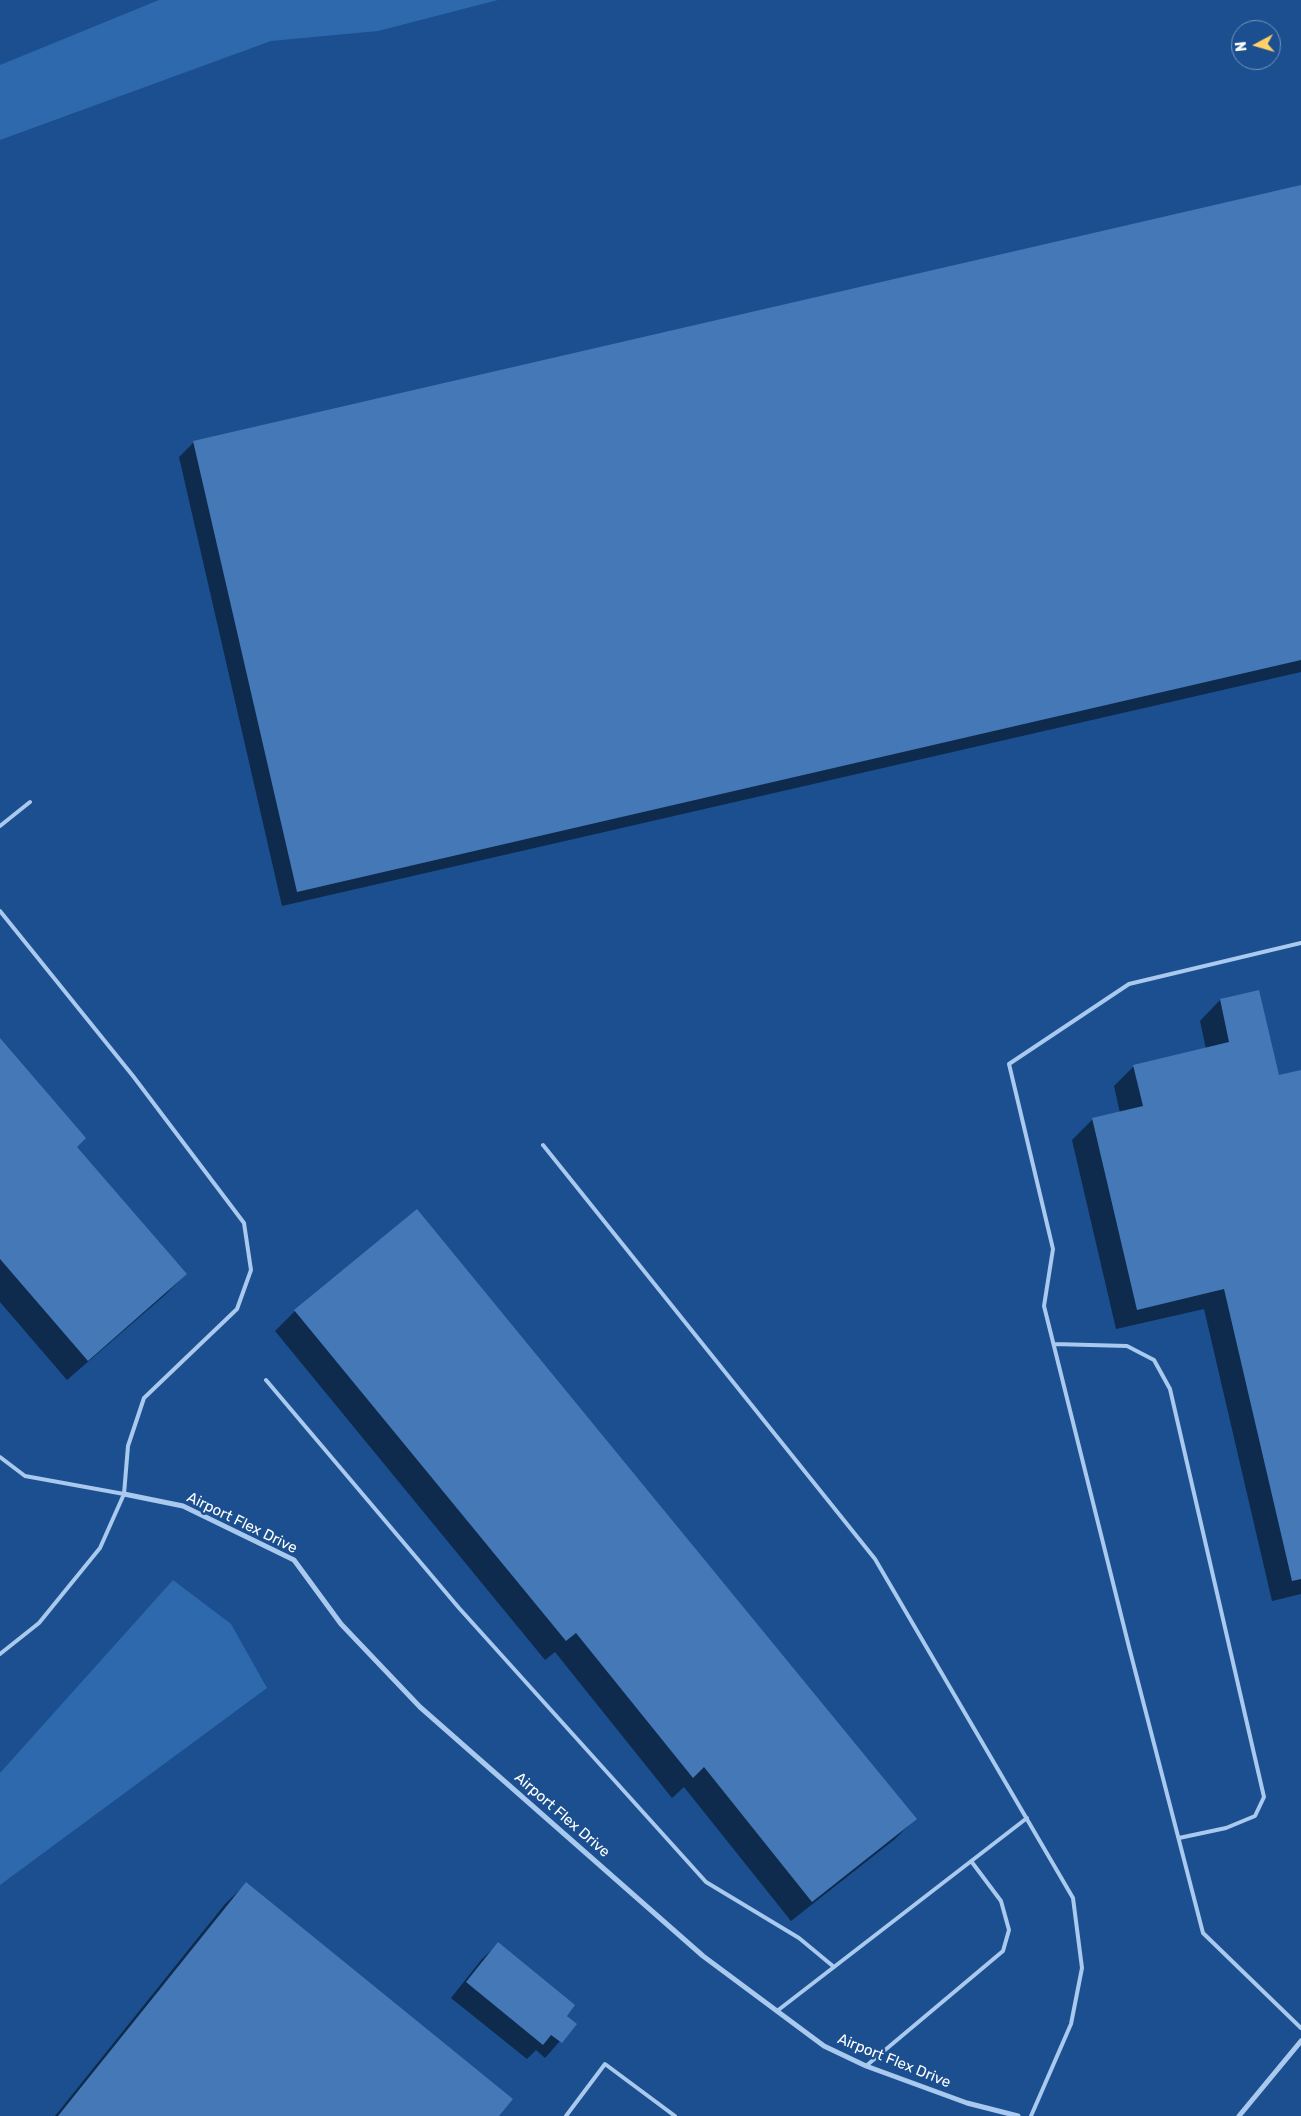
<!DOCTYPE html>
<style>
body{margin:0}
#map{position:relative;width:1301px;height:2116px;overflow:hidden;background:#1b4f8f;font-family:Rubik,sans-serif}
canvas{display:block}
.north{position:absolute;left:1231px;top:20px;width:50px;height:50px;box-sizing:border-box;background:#1b4f8f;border:1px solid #7695bc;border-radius:50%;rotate:264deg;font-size:14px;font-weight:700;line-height:20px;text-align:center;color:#fff}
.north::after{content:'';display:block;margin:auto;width:18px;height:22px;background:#ffd166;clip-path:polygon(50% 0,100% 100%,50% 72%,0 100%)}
</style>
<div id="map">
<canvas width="1301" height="2116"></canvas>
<div class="north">N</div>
</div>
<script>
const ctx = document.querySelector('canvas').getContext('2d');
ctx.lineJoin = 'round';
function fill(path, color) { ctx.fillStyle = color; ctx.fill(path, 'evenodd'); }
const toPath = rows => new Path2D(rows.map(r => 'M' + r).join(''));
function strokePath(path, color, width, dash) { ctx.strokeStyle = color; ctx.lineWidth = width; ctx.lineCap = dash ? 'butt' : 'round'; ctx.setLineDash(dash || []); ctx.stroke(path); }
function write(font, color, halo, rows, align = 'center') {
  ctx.font = font + ' Rubik,sans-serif'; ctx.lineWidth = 5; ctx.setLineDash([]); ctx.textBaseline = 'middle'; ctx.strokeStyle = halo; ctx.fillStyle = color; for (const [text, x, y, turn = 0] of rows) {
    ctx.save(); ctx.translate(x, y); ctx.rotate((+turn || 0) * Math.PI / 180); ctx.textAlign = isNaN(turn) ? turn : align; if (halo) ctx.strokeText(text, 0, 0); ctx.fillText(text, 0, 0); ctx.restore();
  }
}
const green = toPath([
 [159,0,498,0,378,31,271,41,0,140,0,65],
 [173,1580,231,1624,267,1688,0,1885,0,1773]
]);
const shadow = toPath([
 [1301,187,1301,672,282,906,179,457,194,442],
 [1220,1000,1278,1076,1301,1071,1301,1594,1272,1601,1204,1309,1116,1329,1072,1140,1093,1119,1120,1113,1114,1086,1134,1066,1206,1049,1200,1021],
 [0,1040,75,1147,186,1274,165,1295,67,1380,0,1302],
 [295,1311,915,1819,895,1839,791,1921,684,1787,672,1798,555,1652,545,1660,275,1331],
 [246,1884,497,2116,55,2116,225,1904],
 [498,1944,575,2024,545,2058,536,2050,527,2059,451,1998,482,1959]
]);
const building = toPath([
 [1301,185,1301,660,297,892,193,441],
 [1259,990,1279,1075,1301,1070,1301,1579,1292,1581,1224,1289,1137,1310,1092,1118,1143,1106,1133,1065,1229,1042,1220,999],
 [0,1038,86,1138,77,1147,187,1274,88,1361,0,1259],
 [417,1209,917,1819,812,1902,704,1767,693,1778,576,1633,566,1641,294,1310],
 [246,1882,513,2099,499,2116,58,2116],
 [498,1942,575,2005,567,2016,577,2024,562,2043,551,2035,543,2045,466,1982]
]);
const lane = toPath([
 [0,826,30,802],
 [0,911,133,1076,244,1223,251,1270,237,1309,144,1398,128,1446,124,1494,100,1548,39,1623,0,1654],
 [1301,943,1129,984,1009,1064,1053,1249,1044,1306,1129,1647,1203,1933,1301,2028],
 [543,1145,875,1559,1073,1898,1082,1968,1071,2024,1031,2116],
 [1054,1344,1127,1346,1154,1360,1170,1389,1264,1797,1255,1816,1226,1828,1179,1838],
 [266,1380,459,1608,706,1882,799,1938,834,1967],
 [0,1457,25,1476,124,1494],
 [777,2011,1027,1818],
 [866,2066,1003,1951,1009,1930,1001,1901,971,1861],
 [566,2116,605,2064,675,2116]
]);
const street = toPath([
 [124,1494,183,1506,294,1560,341,1624,420,1707,703,1956,824,2046,866,2066,967,2103,1018,2116],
 [1239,2116,1301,2041]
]);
const streetNames = [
 ["Airport Flex Drive",242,1523,26],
 ["Airport Flex Drive",562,1815,41],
 ["Airport Flex Drive",894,2061,22]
];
fill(green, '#2e69ad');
fill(shadow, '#0007');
fill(building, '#4478b7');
strokePath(lane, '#a9c9ee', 4);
strokePath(street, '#a9c9ee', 5);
write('15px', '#fff', '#1b4f8f', streetNames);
</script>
